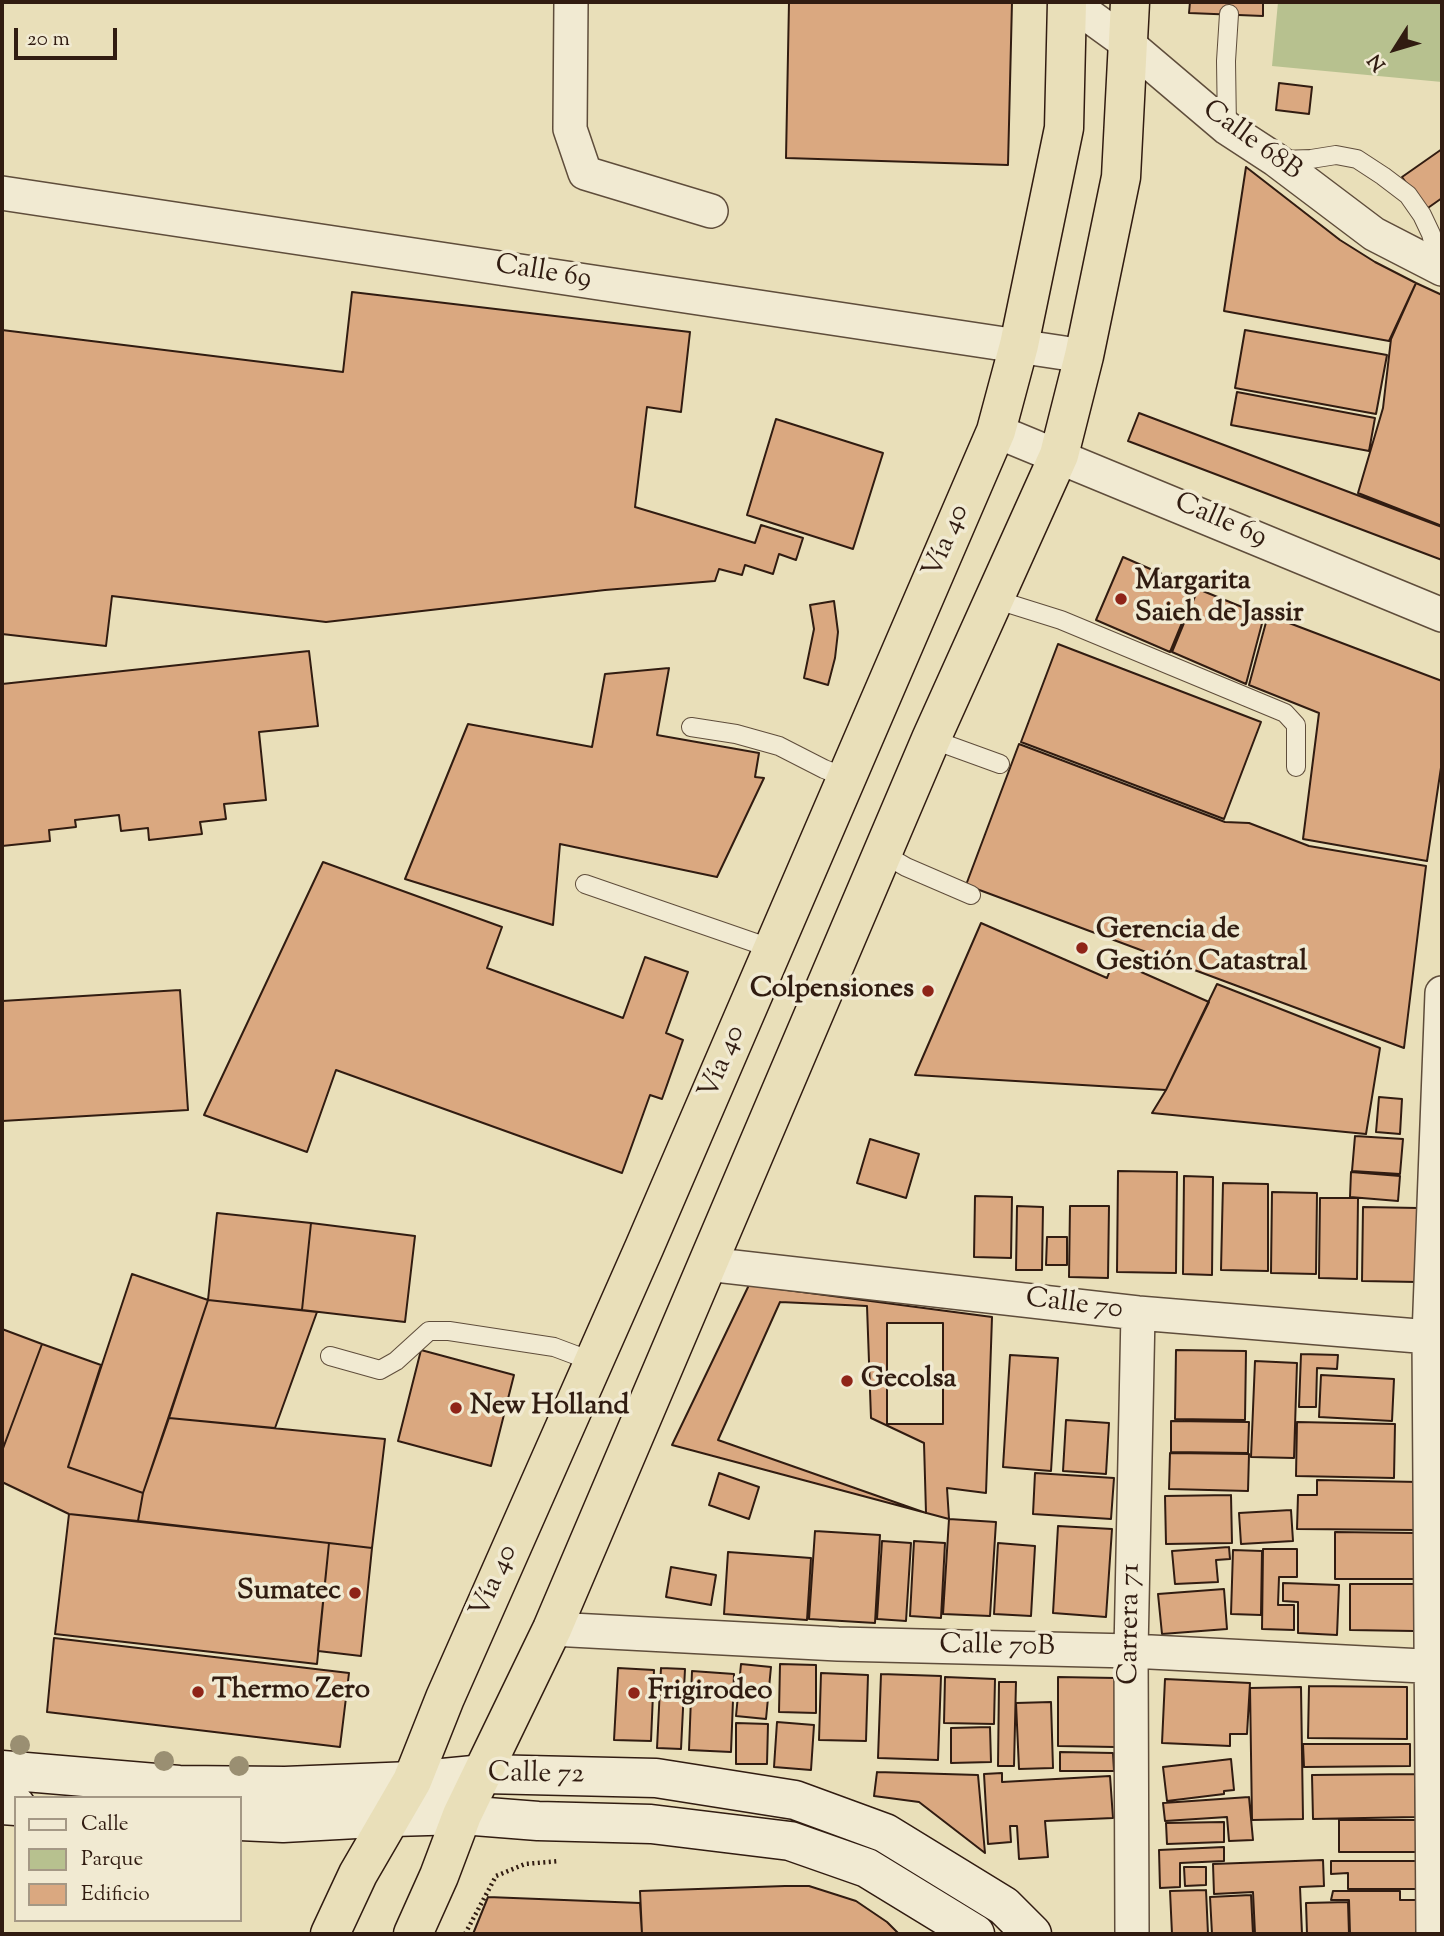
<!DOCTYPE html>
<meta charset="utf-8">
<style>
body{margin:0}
#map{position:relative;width:1444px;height:1936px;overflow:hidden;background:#e9dfb9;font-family:"Sorts Mill Goudy",serif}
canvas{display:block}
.frame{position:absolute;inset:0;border:4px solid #311c11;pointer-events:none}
.legend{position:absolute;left:14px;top:1796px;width:228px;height:126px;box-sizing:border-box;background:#f1ead2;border:2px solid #a49885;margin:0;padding:9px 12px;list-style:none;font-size:21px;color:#311c11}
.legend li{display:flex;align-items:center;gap:14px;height:35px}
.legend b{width:35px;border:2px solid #a49885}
.north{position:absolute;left:1360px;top:14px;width:70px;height:70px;-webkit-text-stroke:5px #f1ead2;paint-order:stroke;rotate:233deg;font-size:19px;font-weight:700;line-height:28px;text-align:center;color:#311c11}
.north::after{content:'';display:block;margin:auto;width:24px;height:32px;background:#311c11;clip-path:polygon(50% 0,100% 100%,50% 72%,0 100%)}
.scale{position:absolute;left:14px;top:28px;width:103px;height:32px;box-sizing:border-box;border:4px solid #311c11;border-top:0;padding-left:9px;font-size:21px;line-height:24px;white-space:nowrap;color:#311c11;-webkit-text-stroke:5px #f1ead2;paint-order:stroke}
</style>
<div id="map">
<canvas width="1444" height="1936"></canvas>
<div class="frame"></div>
<ul class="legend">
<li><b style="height:9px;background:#f1ead2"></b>Calle</li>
<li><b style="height:19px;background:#b7c18f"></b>Parque</li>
<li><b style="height:19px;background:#daa880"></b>Edificio</li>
</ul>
<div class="north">N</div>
<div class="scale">20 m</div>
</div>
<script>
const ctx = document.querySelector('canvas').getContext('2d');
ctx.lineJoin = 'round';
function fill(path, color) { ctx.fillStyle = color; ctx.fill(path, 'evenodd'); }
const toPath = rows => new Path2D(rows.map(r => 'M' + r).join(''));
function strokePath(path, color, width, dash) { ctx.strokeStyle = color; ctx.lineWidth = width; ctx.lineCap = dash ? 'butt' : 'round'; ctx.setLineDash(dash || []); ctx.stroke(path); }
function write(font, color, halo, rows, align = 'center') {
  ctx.font = font + ' "Sorts Mill Goudy",serif'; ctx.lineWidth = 7; ctx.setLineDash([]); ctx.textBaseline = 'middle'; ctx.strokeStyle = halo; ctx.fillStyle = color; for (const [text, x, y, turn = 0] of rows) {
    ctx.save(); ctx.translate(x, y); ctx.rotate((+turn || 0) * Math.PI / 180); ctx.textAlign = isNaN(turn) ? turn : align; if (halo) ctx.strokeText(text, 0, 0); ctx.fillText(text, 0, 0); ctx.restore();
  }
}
const green = toPath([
 [1278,2,1442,2,1442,82,1272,66]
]);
const building = toPath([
 [789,2,1012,2,1008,165,786,158,789,2],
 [1190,2,1263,2,1263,16,1189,13,1190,2],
 [1279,83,1312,87,1309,114,1276,110,1279,83],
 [1442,149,1442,198,1425,210,1402,177,1442,149],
 [1246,167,1340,240,1375,262,1416,283,1389,341,1224,311,1246,167],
 [1416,283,1442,295,1442,526,1358,493,1383,408,1391,339,1416,283],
 [352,292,690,332,681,412,647,407,635,507,755,543,761,525,803,538,796,560,779,554,773,574,745,565,742,575,719,569,715,581,605,590,326,622,112,596,106,646,2,634,2,330,343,372,352,292],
 [1245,330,1387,355,1376,414,1235,388,1245,330],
 [1237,392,1375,418,1369,451,1231,425,1237,392],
 [1139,413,1442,527,1442,560,1128,441,1139,413],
 [776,419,883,453,853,549,747,515,776,419],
 [1123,557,1196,589,1170,652,1096,620,1123,557],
 [1198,589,1264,616,1246,684,1172,652,1198,589],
 [834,601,838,632,835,658,828,685,804,678,814,629,810,605,834,601],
 [1268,615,1442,681,1442,761,1427,861,1303,839,1319,713,1249,685,1268,615],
 [1058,644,1261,722,1224,819,1021,742,1058,644],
 [309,651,318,726,259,732,266,800,224,804,226,819,200,822,202,834,149,840,148,828,121,831,119,815,75,820,76,827,49,830,50,841,2,846,2,684,309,651],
 [669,668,657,735,759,753,755,777,764,778,717,877,560,844,553,925,405,879,468,724,592,747,605,674,669,668],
 [1019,744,1225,822,1249,823,1309,846,1426,866,1404,1048,966,885,1019,744],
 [323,862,502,927,487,968,623,1018,645,957,688,972,666,1033,683,1040,662,1099,650,1095,622,1173,336,1070,307,1152,204,1115,323,862],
 [981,923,1107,978,1114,960,1209,1002,1166,1090,915,1075,981,923],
 [1217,984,1380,1048,1366,1134,1152,1113,1166,1090,1217,984],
 [180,990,188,1110,2,1121,2,1001,180,990],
 [1379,1097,1402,1099,1400,1134,1376,1132,1379,1097],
 [1355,1136,1403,1139,1400,1174,1352,1171,1355,1136],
 [870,1139,919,1154,906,1198,857,1183,870,1139],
 [1118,1171,1177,1172,1176,1273,1117,1272,1118,1171],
 [1351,1172,1400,1176,1398,1201,1350,1197,1351,1172],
 [1184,1176,1213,1177,1212,1275,1183,1274,1184,1176],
 [1223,1183,1268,1184,1268,1271,1221,1270,1223,1183],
 [1272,1192,1317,1193,1316,1274,1271,1273,1272,1192],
 [975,1196,1012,1197,1011,1258,974,1257,975,1196],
 [1320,1198,1358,1198,1357,1279,1319,1278,1320,1198],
 [1017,1206,1043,1207,1042,1270,1016,1270,1017,1206],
 [1070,1206,1109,1206,1108,1278,1069,1277,1070,1206],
 [1363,1207,1418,1208,1417,1282,1362,1281,1363,1207],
 [217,1213,311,1223,302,1310,208,1300,217,1213],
 [311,1223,415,1236,405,1322,302,1310,311,1223],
 [1047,1237,1067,1237,1067,1265,1046,1265,1047,1237],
 [132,1274,208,1300,143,1493,68,1467,132,1274],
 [749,1285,992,1317,986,1493,947,1488,949,1519,672,1445,749,1285],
 [208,1300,317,1312,275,1428,169,1418,208,1300],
 [780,1302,867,1306,871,1418,924,1443,926,1513,718,1440,780,1302],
 [887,1323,943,1323,943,1424,887,1424,887,1323],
 [2,1329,42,1344,2,1451,2,1329],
 [42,1344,101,1365,68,1467,143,1493,138,1521,69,1514,2,1482,2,1451,42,1344],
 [421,1350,514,1375,491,1466,398,1441,421,1350],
 [1176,1350,1246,1351,1245,1420,1175,1419,1176,1350],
 [1301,1354,1338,1355,1337,1369,1317,1368,1316,1407,1299,1407,1301,1354],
 [1010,1355,1058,1358,1051,1471,1003,1467,1010,1355],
 [1255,1361,1297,1363,1294,1458,1251,1457,1255,1361],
 [1321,1375,1394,1379,1392,1421,1319,1417,1321,1375],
 [169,1418,385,1439,372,1548,138,1521,143,1493,169,1418],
 [1066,1420,1109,1423,1106,1474,1063,1471,1066,1420],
 [1171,1421,1249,1422,1248,1453,1171,1452,1171,1421],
 [1297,1422,1395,1424,1394,1478,1296,1476,1297,1422],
 [1170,1453,1249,1454,1248,1491,1169,1489,1170,1453],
 [719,1473,759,1487,749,1519,709,1505,719,1473],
 [1035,1473,1114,1478,1111,1519,1033,1514,1035,1473],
 [1317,1480,1419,1482,1418,1530,1297,1529,1298,1495,1317,1495,1317,1480],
 [1231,1495,1232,1543,1166,1544,1165,1496,1231,1495],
 [1291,1510,1293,1541,1241,1544,1239,1513,1291,1510],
 [69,1514,329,1543,317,1664,55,1634,69,1514],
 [949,1519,996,1522,990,1616,943,1614,949,1519],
 [1058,1526,1112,1529,1106,1617,1053,1613,1058,1526],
 [815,1531,880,1535,875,1623,809,1619,815,1531],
 [1335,1532,1414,1533,1414,1579,1335,1579,1335,1532],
 [882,1541,911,1543,906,1621,877,1619,882,1541],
 [914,1541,945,1543,941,1618,910,1616,914,1541],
 [329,1543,372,1548,361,1656,318,1651,329,1543],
 [998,1543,1035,1546,1031,1616,994,1614,998,1543],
 [1229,1547,1230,1559,1216,1560,1218,1582,1175,1584,1172,1551,1229,1547],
 [1263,1549,1297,1549,1297,1577,1279,1577,1278,1605,1294,1605,1294,1630,1262,1629,1263,1549],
 [1233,1550,1262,1551,1261,1615,1231,1614,1233,1550],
 [728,1552,811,1558,807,1620,724,1614,728,1552],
 [671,1567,716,1575,711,1605,666,1597,671,1567],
 [1283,1583,1339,1585,1337,1635,1298,1633,1298,1602,1283,1601,1283,1583],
 [1350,1584,1414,1584,1414,1631,1350,1630,1350,1584],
 [1224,1589,1227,1629,1162,1634,1158,1594,1224,1589],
 [54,1638,349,1673,340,1747,47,1712,54,1638],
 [741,1664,771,1667,766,1719,736,1716,741,1664],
 [780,1664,816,1665,816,1713,779,1712,780,1664],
 [618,1668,654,1670,651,1741,614,1740,618,1668],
 [661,1668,685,1669,681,1749,657,1748,661,1668],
 [692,1671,734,1674,731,1752,689,1750,692,1671],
 [821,1673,868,1675,866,1741,819,1740,821,1673],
 [881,1674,941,1676,938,1760,878,1758,881,1674],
 [945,1677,995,1679,994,1724,944,1723,945,1677],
 [1058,1677,1116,1678,1115,1747,1058,1746,1058,1677],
 [1165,1679,1250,1683,1247,1734,1230,1734,1230,1746,1162,1743,1165,1679],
 [999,1682,1016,1682,1014,1766,998,1766,999,1682],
 [1309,1686,1407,1687,1407,1739,1308,1738,1309,1686],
 [1301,1687,1303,1819,1252,1820,1250,1688,1301,1687],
 [1051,1702,1053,1768,1019,1769,1016,1703,1051,1702],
 [777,1722,814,1725,811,1770,774,1767,777,1722],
 [736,1723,768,1724,767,1764,736,1764,736,1723],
 [990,1727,991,1762,951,1763,951,1728,990,1727],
 [1303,1744,1410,1744,1410,1766,1304,1767,1303,1744],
 [1060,1752,1113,1753,1114,1771,1060,1771,1060,1752],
 [1231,1759,1234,1790,1224,1791,1224,1794,1167,1801,1163,1767,1231,1759],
 [877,1772,978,1775,985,1853,919,1802,874,1796,877,1772],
 [1002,1773,1002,1782,1110,1776,1113,1818,1045,1821,1048,1857,1019,1859,1017,1826,1010,1826,1011,1842,988,1844,984,1774,1002,1773],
 [1415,1774,1416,1817,1313,1819,1312,1775,1415,1774],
 [1249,1797,1253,1840,1229,1841,1227,1817,1165,1821,1163,1803,1249,1797],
 [1339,1820,1417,1820,1417,1852,1339,1852,1339,1820],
 [1224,1822,1224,1842,1167,1844,1166,1823,1224,1822],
 [1224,1847,1224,1861,1180,1863,1180,1887,1160,1888,1159,1850,1224,1847],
 [1323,1860,1324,1886,1300,1887,1302,1934,1255,1934,1253,1892,1214,1894,1213,1864,1323,1860],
 [1331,1861,1417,1861,1417,1889,1348,1889,1348,1873,1331,1874,1331,1861],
 [1184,1867,1206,1867,1206,1885,1185,1886,1184,1867],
 [785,1886,809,1886,856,1901,887,1922,899,1934,642,1934,640,1891,785,1886],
 [1206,1890,1208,1934,1172,1934,1170,1891,1206,1890],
 [1333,1891,1400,1891,1400,1900,1418,1900,1419,1934,1350,1934,1349,1900,1331,1900,1333,1891],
 [1251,1895,1253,1934,1212,1934,1210,1897,1251,1895],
 [488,1897,640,1903,642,1934,473,1934,488,1897],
 [1348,1902,1349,1934,1307,1934,1306,1903,1348,1902]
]);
const path = toPath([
 [465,1934,496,1876,525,1864,559,1861]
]);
const service = toPath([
 [1227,128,1226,61,1229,14],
 [1280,160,1311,159,1336,155,1357,159,1383,176,1408,195,1422,215,1431,234,1440,268],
 [994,599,1061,620,1285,713,1296,725,1296,767],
 [691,727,736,734,779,746,824,769,847,778],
 [931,739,1000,764],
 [882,853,906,867,971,895],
 [585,884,773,949],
 [330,1356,380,1370,396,1361,429,1331,449,1331,554,1347,594,1362]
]);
const minor = toPath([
 [571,2,570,129,585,173,711,211],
 [1070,2,1128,44,1227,128,1276,160,1374,234,1442,269],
 [2,193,1084,356],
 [996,431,1442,615],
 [707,1264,1138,1313,1442,1338],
 [552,1629,838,1644,1131,1651,1442,1667],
 [1132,1934,1131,1651,1138,1313],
 [1433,1934,1429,1336,1442,993]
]);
const secondary = toPath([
 [2,1770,179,1785,285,1786,412,1781,484,1774,656,1778,795,1800,885,1833,1004,1906,1032,1934],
 [2,1805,16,1806],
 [240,1821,283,1823,393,1817,462,1815,538,1821,651,1824,790,1841,867,1868,975,1934]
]);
const trunk = toPath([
 [330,1934,358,1874,412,1781,445,1698,644,1248,996,431,1019,345,1064,128,1067,2],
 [413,1934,439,1876,462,1815,552,1629,931,739,1059,455,1084,356,1121,177,1130,2]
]);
const trees = [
 [20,1745],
 [164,1761],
 [239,1766]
];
const markers = [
 [1121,599,7,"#8f2418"],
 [1082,948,7,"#8f2418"],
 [928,991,7,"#8f2418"],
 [847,1381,7,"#8f2418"],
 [456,1408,7,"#8f2418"],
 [355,1593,7,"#8f2418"],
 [198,1692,7,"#8f2418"],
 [634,1693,7,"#8f2418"]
];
const streetNames = [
 ["Calle 68B",1251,142,36],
 ["Calle 69",543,274,9],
 ["Calle 69",1220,522,23],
 ["Vía 40",948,542,-67],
 ["Vía 40",724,1063,-67],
 ["Calle 70",1074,1306,7],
 ["Vía 40",496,1582,-66],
 ["Carrera 71",1132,1624,-89],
 ["Calle 70B",997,1648,1],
 ["Calle 72",536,1776,1]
];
const poiNames = [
 ["Margarita",1135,583],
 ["Saieh de Jassir",1135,615],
 ["Gerencia de",1096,932],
 ["Gestión Catastral",1096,964],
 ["Colpensiones",914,991,"right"],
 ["Gecolsa",861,1381],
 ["New Holland",470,1408],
 ["Sumatec",341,1593,"right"],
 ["Thermo Zero",212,1692],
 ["Frigirodeo",648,1693]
];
fill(green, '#b7c18f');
fill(building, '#daa880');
strokePath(building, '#311c11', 2);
strokePath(service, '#5f4d3b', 20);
strokePath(minor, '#5f4d3b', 36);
strokePath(secondary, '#311c11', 41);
strokePath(trunk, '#311c11', 41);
strokePath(path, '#311c11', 4.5, [2, 3.5]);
strokePath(service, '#f1ead2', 18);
strokePath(minor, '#f1ead2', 33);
strokePath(secondary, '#f1ead2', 38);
strokePath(trunk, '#e9dfb9', 38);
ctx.fillStyle = '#9a8f72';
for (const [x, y] of trees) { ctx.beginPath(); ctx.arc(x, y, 10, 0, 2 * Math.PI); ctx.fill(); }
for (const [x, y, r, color] of markers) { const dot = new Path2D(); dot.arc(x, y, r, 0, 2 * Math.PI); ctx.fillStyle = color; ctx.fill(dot); strokePath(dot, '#f1ead2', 2.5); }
write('28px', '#311c11', '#f1ead2', streetNames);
write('bold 28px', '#311c11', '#f1ead2', poiNames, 'left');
</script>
